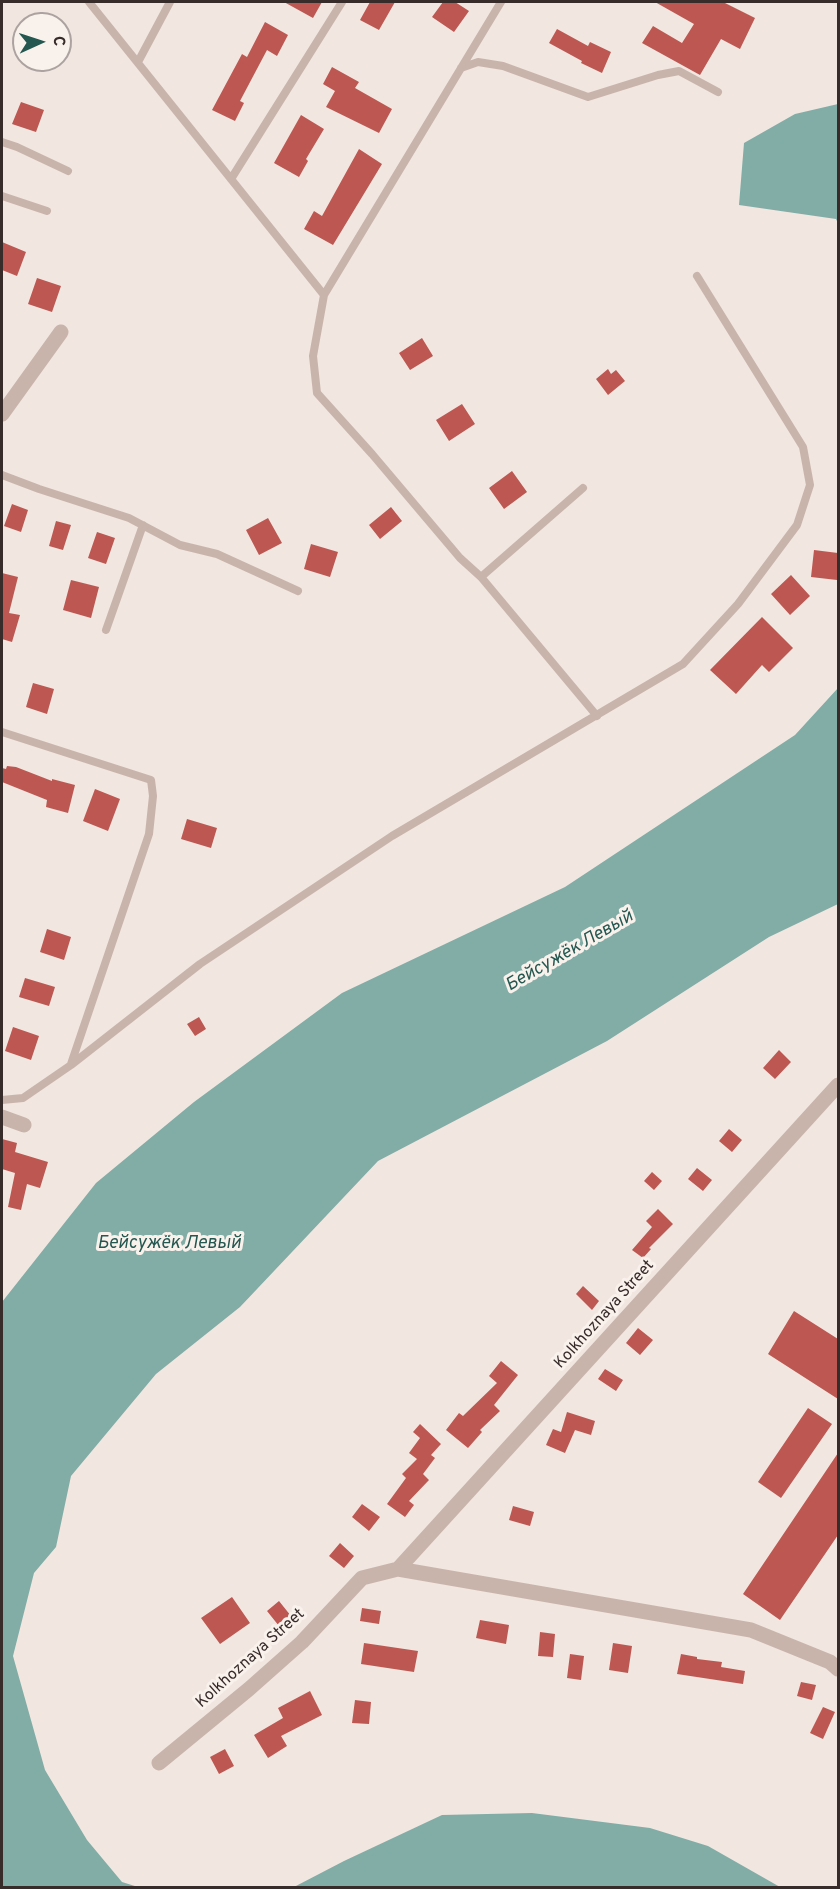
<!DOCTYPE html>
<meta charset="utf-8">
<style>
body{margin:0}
#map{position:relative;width:840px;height:1889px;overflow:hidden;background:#f1e6e0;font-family:Overpass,sans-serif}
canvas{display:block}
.frame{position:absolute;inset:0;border:3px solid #382c2b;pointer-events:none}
.north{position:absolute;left:12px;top:12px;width:60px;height:60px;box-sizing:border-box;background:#f9f1ec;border:2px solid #aca29f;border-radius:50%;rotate:87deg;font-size:16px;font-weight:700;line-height:24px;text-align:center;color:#382c2b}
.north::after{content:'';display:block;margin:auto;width:21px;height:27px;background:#235750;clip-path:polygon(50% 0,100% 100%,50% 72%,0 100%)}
</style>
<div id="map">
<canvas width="840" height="1889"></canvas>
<div class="frame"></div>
<div class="north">С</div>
</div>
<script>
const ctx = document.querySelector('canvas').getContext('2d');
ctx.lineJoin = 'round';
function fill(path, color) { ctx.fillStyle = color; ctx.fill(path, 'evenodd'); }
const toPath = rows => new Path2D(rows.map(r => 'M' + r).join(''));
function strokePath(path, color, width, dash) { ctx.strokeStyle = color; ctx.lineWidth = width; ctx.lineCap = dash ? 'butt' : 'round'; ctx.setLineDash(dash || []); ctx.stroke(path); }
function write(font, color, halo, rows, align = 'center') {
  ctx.font = font + ' Overpass,sans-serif'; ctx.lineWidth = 6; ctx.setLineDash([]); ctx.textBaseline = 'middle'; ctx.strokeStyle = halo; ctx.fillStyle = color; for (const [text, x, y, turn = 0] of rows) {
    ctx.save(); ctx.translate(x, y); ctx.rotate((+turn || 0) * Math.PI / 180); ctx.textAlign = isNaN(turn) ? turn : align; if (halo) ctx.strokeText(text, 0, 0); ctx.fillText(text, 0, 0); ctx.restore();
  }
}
const water = toPath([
 [838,104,838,223,836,219,739,205,744,143,795,114],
 [838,688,838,904,769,937,607,1041,378,1161,240,1307,156,1374,71,1476,56,1547,34,1573,13,1656,45,1770,87,1840,122,1882,138,1887,2,1887,2,1302,96,1183,194,1102,342,993,565,887,795,735],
 [532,1813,650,1828,708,1846,780,1887,294,1887,344,1861,442,1815]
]);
const building = toPath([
 [284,2,322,2,313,18],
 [370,2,395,2,379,30,360,20],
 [443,2,455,2,469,11,454,32,432,17],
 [655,2,723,2,755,18,740,49,721,39,700,75,642,43,653,26,682,43,694,24],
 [265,22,288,35,277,56,267,50,240,101,244,103,235,121,212,110,242,54,247,57],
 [557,29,588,46,590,42,611,52,602,73,581,63,582,61,549,43],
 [332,67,359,82,355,88,392,109,379,133,326,107,335,91,323,84],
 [21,102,44,110,36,132,12,124],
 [301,115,324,129,306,159,308,161,299,177,274,163],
 [359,149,382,164,333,245,304,229,314,211,322,216],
 [2,242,26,252,17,276,2,270],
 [37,278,61,286,52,312,28,304],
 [422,338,433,356,410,370,399,353],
 [608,369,611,374,616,370,625,381,608,395,596,379],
 [462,404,475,424,449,441,436,420],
 [512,471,527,492,504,509,489,488],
 [12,504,28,510,21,532,4,526],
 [391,507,402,521,380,539,369,525],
 [268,518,282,543,259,555,246,530],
 [56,521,71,525,63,550,49,546],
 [97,532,115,538,106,564,88,558],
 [311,544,338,552,330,577,304,569],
 [814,550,838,553,837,580,811,577],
 [2,573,18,577,9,613,20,615,12,642,2,639],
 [791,575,810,596,790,615,771,594],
 [71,580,99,587,91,618,63,610],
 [762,617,793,648,769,672,762,665,736,694,710,670],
 [33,683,54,689,47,714,26,707],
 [7,766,16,767,52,781,52,779,75,785,68,813,46,807,47,800,2,782,2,768,6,769],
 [95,789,120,799,108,831,83,821],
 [187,819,217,828,211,848,181,839],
 [47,929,71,937,64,960,40,952],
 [25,978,55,987,49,1006,19,997],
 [199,1017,206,1029,195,1036,187,1024],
 [13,1027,39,1036,31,1060,5,1051],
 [779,1050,791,1062,775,1079,763,1068],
 [729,1129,742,1140,732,1152,719,1141],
 [2,1139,17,1143,15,1152,48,1162,40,1188,27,1184,21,1210,8,1207,15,1173,2,1169],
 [697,1168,712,1180,703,1191,688,1179],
 [652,1172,662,1181,654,1190,644,1181],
 [658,1209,673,1224,649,1248,651,1249,643,1258,632,1250,652,1227,646,1221],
 [583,1286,599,1301,592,1310,576,1294],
 [794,1311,838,1339,838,1399,768,1354],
 [638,1328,653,1340,640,1355,626,1343],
 [501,1361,518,1375,494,1405,500,1411,480,1430,482,1432,468,1448,446,1430,459,1413,463,1416,497,1383,489,1376],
 [605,1369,623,1380,616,1391,598,1379],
 [808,1408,832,1424,781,1498,758,1482],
 [567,1412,595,1421,591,1435,575,1430,565,1453,546,1445,553,1429,561,1432],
 [420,1424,441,1444,431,1455,435,1458,423,1474,429,1480,409,1501,414,1505,405,1517,387,1504,406,1478,402,1474,417,1459,409,1453,420,1438,413,1432],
 [838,1453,838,1535,780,1620,743,1594],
 [362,1504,380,1517,369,1531,352,1517],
 [513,1506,534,1512,530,1526,509,1520],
 [340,1543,354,1556,344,1568,329,1556],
 [232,1597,250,1623,220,1644,201,1618],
 [279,1601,291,1616,279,1626,267,1611],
 [362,1608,381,1611,379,1624,360,1621],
 [480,1620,509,1625,506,1644,476,1638],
 [540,1632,555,1634,553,1657,538,1656],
 [364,1643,418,1651,414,1672,361,1664],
 [613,1643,632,1646,628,1673,609,1670],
 [570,1654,584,1656,581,1680,567,1678],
 [681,1654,697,1657,697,1659,722,1662,721,1667,745,1671,743,1684,677,1674],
 [801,1682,816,1685,812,1700,797,1696],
 [310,1691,322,1715,281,1736,287,1746,268,1758,254,1735,283,1718,278,1708],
 [355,1700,371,1702,369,1724,352,1723],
 [823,1707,835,1712,823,1739,810,1733],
 [225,1749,234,1766,219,1774,210,1757]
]);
const service = toPath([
 [89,2,324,295],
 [501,2,324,295,313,356,317,393,372,454,460,558,481,577,597,716],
 [138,62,170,2],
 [461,68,478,62,503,66,588,97,658,75,679,71,718,92],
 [2,142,17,147,68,171],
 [231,179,342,2],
 [2,196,47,211],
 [2,475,39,489,129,518,180,545,217,554,298,591],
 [481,577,583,488],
 [106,630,143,525],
 [2,732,151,780,153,796,149,834,71,1064],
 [2,1100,23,1098,71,1065,200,964,392,836,683,664,738,604,797,525,810,485,803,447,697,276]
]);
const minor = toPath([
 [2,414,61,332],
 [2,1117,24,1125],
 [398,1569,751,1630,830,1662,838,1669],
 [159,1763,249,1689,302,1642,362,1578,398,1569,838,1085]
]);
const streetNames = [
 ["Kolkhoznaya Street",605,1315,-48],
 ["Kolkhoznaya Street",251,1659,-42]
];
const waterNames = [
 ["Бейсужёк Левый",570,952,-30],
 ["Бейсужёк Левый",169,1244]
];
fill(water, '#81ada6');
fill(building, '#bd5752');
strokePath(service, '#c9b4ac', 8);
strokePath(minor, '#c9b4ac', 15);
write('16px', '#382c2b', '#f9f1ec', streetNames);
write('italic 18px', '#235750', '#f9f1ec', waterNames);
</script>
